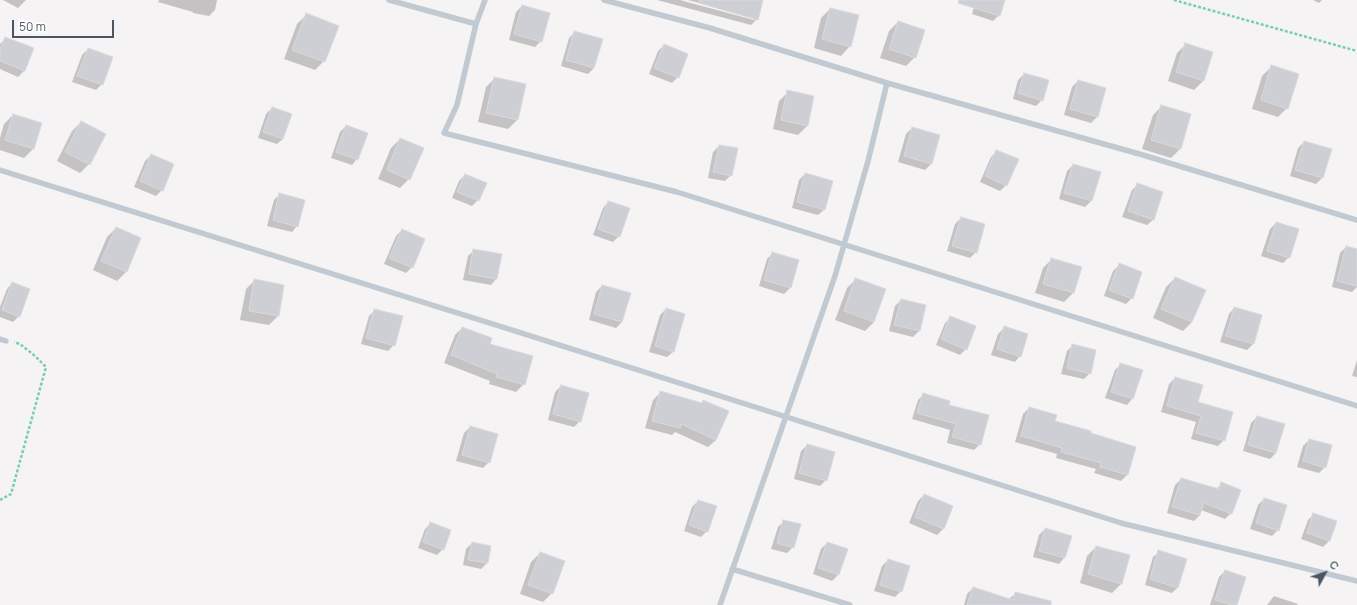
<!DOCTYPE html>
<meta charset="utf-8">
<style>
body{margin:0}
#map{position:relative;width:1357px;height:605px;overflow:hidden;background:#f5f3f3;font-family:Manrope,sans-serif}
canvas{display:block}
.north{position:absolute;left:1305px;top:553px;width:40px;height:40px;-webkit-text-stroke:3px #fff;paint-order:stroke;rotate:50deg;font-size:11px;font-weight:700;line-height:16px;text-align:center;color:#4a5661}
.north::after{content:'';display:block;margin:auto;width:14px;height:18px;background:#4a5661;clip-path:polygon(50% 0,100% 100%,50% 72%,0 100%)}
.scale{position:absolute;left:12px;top:20px;width:102px;height:18px;box-sizing:border-box;border:2px solid #4a5661;border-top:0;padding-left:5px;font-size:12px;line-height:14px;white-space:nowrap;color:#4a5661;-webkit-text-stroke:3px #fff;paint-order:stroke}
</style>
<div id="map">
<canvas width="1357" height="605"></canvas>
<div class="north">С</div>
<div class="scale">50 m</div>
</div>
<script>
const ctx = document.querySelector('canvas').getContext('2d');
ctx.lineJoin = 'round';
function fill(path, color) { ctx.fillStyle = color; ctx.fill(path, 'evenodd'); }
const toPath = rows => new Path2D(rows.map(r => 'M' + r).join(''));
function strokePath(path, color, width, dash) { ctx.strokeStyle = color; ctx.lineWidth = width; ctx.lineCap = dash ? 'butt' : 'round'; ctx.setLineDash(dash || []); ctx.stroke(path); }
const shadow = toPath([
 [3,0,26,0,18,8],
 [159,0,217,0,215,10,209,16,193,13,193,12,158,2],
 [657,0,680,0,754,20,754,18,688,0,762,0,757,19,751,25],
 [976,0,1004,0,999,15,993,21,972,14],
 [1313,0,1322,0,1319,3],
 [522,6,541,41,535,47,509,40,516,12],
 [830,9,850,46,841,56,814,48,821,18],
 [306,15,324,61,315,70,284,59,297,24],
 [898,22,915,57,906,66,880,58,889,31],
 [575,32,594,68,588,74,561,66,569,38],
 [6,38,33,49,24,71,18,77,0,69,0,44],
 [1186,44,1203,81,1194,90,1168,81,1177,53],
 [664,45,678,77,672,83,649,74,658,51],
 [88,49,102,84,96,90,72,82,82,55],
 [1271,67,1287,108,1278,117,1252,109,1262,76],
 [1024,74,1042,100,1036,106,1013,99,1018,80],
 [495,78,517,120,508,129,478,122,486,87],
 [1078,81,1105,89,1097,117,1091,123,1064,115,1072,87],
 [788,92,807,126,798,135,773,129,779,101],
 [1162,106,1190,115,1180,149,1171,158,1142,149,1153,115],
 [272,108,283,139,277,144,258,138,266,114],
 [13,115,41,124,33,149,24,158,0,150,0,138,4,124],
 [81,122,89,164,80,173,57,161,72,131],
 [346,126,357,159,352,165,331,158,340,132],
 [912,128,939,136,931,164,925,170,898,162,906,134],
 [400,139,409,179,400,188,378,179,391,148],
 [1304,142,1331,150,1322,178,1316,184,1290,176,1298,148],
 [719,146,731,175,725,181,708,178,713,152],
 [997,151,1006,185,1000,191,980,182,991,157],
 [151,155,162,190,156,196,134,187,145,161],
 [1073,165,1099,173,1091,201,1085,207,1059,199,1067,171],
 [805,174,824,210,818,215,792,208,799,180],
 [465,175,478,200,472,206,452,198,459,181],
 [1138,184,1162,192,1153,220,1147,225,1122,217,1132,190],
 [280,194,297,226,292,232,267,226,274,200],
 [608,202,619,236,613,242,593,235,603,208],
 [961,218,976,252,970,258,947,251,955,224],
 [1276,223,1297,229,1289,257,1283,263,1261,256,1270,229],
 [116,228,140,238,126,272,117,281,93,270,107,237],
 [402,230,412,267,406,273,384,264,396,236],
 [1346,247,1357,250,1357,287,1352,292,1332,287,1340,253],
 [474,250,501,255,496,279,491,285,463,280,468,256],
 [772,254,798,261,790,288,784,294,759,286,767,259],
 [1052,259,1080,268,1073,293,1064,302,1035,293,1043,268],
 [1119,265,1132,298,1126,304,1104,296,1113,271],
 [1175,278,1192,322,1183,331,1153,318,1166,287],
 [856,279,874,322,865,331,835,320,847,288],
 [255,280,283,285,278,316,269,325,240,320,246,289],
 [12,283,19,316,13,322,0,317,0,307,7,289],
 [602,286,622,322,616,328,589,320,596,292],
 [901,300,925,306,919,331,913,337,889,331,895,306],
 [1234,308,1261,316,1253,344,1247,350,1220,342,1229,314],
 [666,309,673,352,667,357,649,352,660,315],
 [375,310,394,345,388,351,361,344,369,316],
 [951,318,966,349,960,355,936,345,945,323],
 [462,328,488,344,524,384,516,392,489,384,490,381,444,363,455,335],
 [1004,328,1020,356,1015,362,991,355,998,334],
 [1073,345,1090,373,1084,379,1061,374,1067,351],
 [1357,360,1357,377,1352,376],
 [1121,364,1132,399,1127,405,1105,398,1115,370],
 [1175,378,1197,403,1224,440,1218,446,1191,439,1196,422,1161,412,1169,384],
 [561,386,580,421,574,427,548,420,555,392],
 [660,393,700,404,703,401,716,440,708,447,675,432,672,435,645,428,653,400],
 [924,394,980,444,974,450,947,443,950,430,912,419,918,400],
 [1029,408,1054,422,1089,434,1135,447,1127,475,1121,481,1094,473,1096,469,1056,458,1057,454,1015,442,1023,414],
 [1257,417,1276,453,1270,459,1243,451,1251,423],
 [470,427,489,462,483,468,456,461,464,433],
 [1309,440,1325,467,1319,473,1297,467,1303,446],
 [807,445,826,480,820,486,794,479,801,451],
 [1181,479,1216,489,1222,484,1231,513,1225,519,1201,510,1200,515,1194,521,1167,513,1175,485],
 [924,495,952,507,943,529,937,535,909,523,918,501],
 [1264,499,1278,530,1272,536,1250,529,1258,505],
 [698,501,707,531,701,537,684,531,692,507],
 [1314,514,1329,541,1323,547,1301,539,1308,520],
 [784,521,793,547,787,553,771,549,778,527],
 [431,523,443,549,437,555,418,548,425,529],
 [1045,529,1070,537,1064,558,1059,564,1033,557,1039,535],
 [472,543,487,563,481,569,463,565,466,549],
 [827,543,838,575,832,581,813,574,821,549],
 [1096,547,1121,584,1112,593,1080,583,1087,556],
 [1159,552,1178,587,1172,593,1145,585,1153,557],
 [540,553,552,593,543,602,520,594,531,562],
 [888,560,901,591,895,597,874,591,882,566],
 [1225,571,1236,605,1210,605,1219,577],
 [973,588,1009,599,1016,593,1039,605,964,605,967,594],
 [1274,596,1298,604,1297,605,1267,605]
]);
const building = toPath([
 [700,0,763,0,758,20,699,3,700,0],
 [959,0,1005,0,1000,16,958,3,959,0],
 [522,5,550,13,542,42,514,34,522,5],
 [830,8,859,15,851,47,822,39,830,8],
 [306,13,339,26,325,62,292,50,306,13],
 [898,21,925,30,916,58,889,49,898,21],
 [574,31,603,39,594,68,566,60,574,31],
 [5,37,34,48,25,71,0,61,0,50,5,37],
 [1185,43,1213,52,1204,81,1176,72,1185,43],
 [664,44,688,54,679,78,654,68,664,44],
 [88,48,113,57,103,85,77,76,88,48],
 [1271,65,1299,74,1288,109,1261,100,1271,65],
 [1024,73,1049,80,1043,101,1018,93,1024,73],
 [494,77,526,84,518,120,486,113,494,77],
 [1078,80,1106,88,1098,117,1070,109,1078,80],
 [787,90,814,96,808,126,781,120,787,90],
 [1161,105,1191,114,1181,149,1151,140,1161,105],
 [272,107,292,114,283,139,263,132,272,107],
 [13,114,42,123,34,149,5,140,13,114],
 [81,121,106,134,90,165,65,152,81,121],
 [346,125,368,133,358,160,336,152,346,125],
 [912,127,940,135,932,164,904,156,912,127],
 [400,138,424,148,410,180,387,170,400,138],
 [1304,141,1332,149,1323,178,1295,170,1304,141],
 [719,145,738,148,732,176,713,172,719,145],
 [996,150,1019,159,1007,186,985,176,996,150],
 [151,154,174,164,163,191,140,181,151,154],
 [1073,164,1101,172,1092,201,1064,193,1073,164],
 [805,173,833,181,825,210,797,202,805,173],
 [465,174,487,183,479,201,457,192,465,174],
 [1137,183,1163,192,1154,220,1128,211,1137,183],
 [279,193,305,200,298,227,273,220,279,193],
 [608,201,630,208,620,237,598,229,608,201],
 [961,217,985,224,977,253,952,246,961,217],
 [1276,222,1299,229,1290,258,1267,251,1276,222],
 [116,227,141,238,127,272,101,261,116,227],
 [402,229,425,239,413,268,389,258,402,229],
 [1346,246,1357,249,1357,286,1337,281,1346,246],
 [473,249,502,254,497,279,469,274,473,249],
 [772,252,799,260,791,288,764,280,772,252],
 [1051,258,1082,267,1074,293,1043,284,1051,258],
 [1119,263,1142,272,1133,299,1109,290,1119,263],
 [1175,277,1206,290,1192,322,1161,309,1175,277],
 [855,278,886,289,874,322,844,311,855,278],
 [254,279,284,285,279,316,249,311,254,279],
 [12,282,30,289,20,317,2,310,12,282],
 [602,285,631,293,622,322,594,314,602,285],
 [901,299,926,305,920,331,894,325,901,299],
 [1234,307,1262,315,1254,344,1226,336,1234,307],
 [666,308,685,314,674,352,655,346,666,308],
 [374,309,403,316,395,346,366,338,374,309],
 [950,316,976,326,967,350,941,339,950,316],
 [1004,326,1028,334,1021,357,997,349,1004,326],
 [462,327,492,338,490,344,533,356,525,385,496,377,497,374,451,355,462,327],
 [1072,344,1096,350,1091,374,1067,368,1072,344],
 [1120,363,1143,370,1133,399,1111,392,1120,363],
 [1175,377,1203,385,1198,402,1233,412,1225,441,1196,433,1201,416,1167,406,1175,377],
 [561,385,589,393,581,422,553,414,561,385],
 [660,391,702,403,703,400,729,411,716,440,681,424,680,428,652,421,660,391],
 [923,393,950,401,949,405,989,415,981,445,952,437,956,424,917,413,923,393],
 [1029,407,1057,415,1055,421,1091,431,1091,433,1136,447,1128,475,1100,467,1101,463,1061,452,1062,448,1021,436,1029,407],
 [1257,416,1285,424,1276,453,1248,445,1257,416],
 [470,426,498,434,490,463,462,455,470,426],
 [1309,439,1332,445,1326,468,1303,461,1309,439],
 [807,444,835,452,827,481,799,473,807,444],
 [1181,478,1219,489,1221,482,1241,490,1232,514,1204,503,1200,515,1172,507,1181,478],
 [924,494,953,506,944,529,915,517,924,494],
 [1264,498,1287,505,1279,531,1256,523,1264,498],
 [698,500,717,506,708,532,689,525,698,500],
 [1313,513,1337,521,1330,541,1307,533,1313,513],
 [783,520,801,524,794,548,777,543,783,520],
 [430,522,451,530,444,550,423,542,430,522],
 [1045,528,1072,536,1065,558,1039,551,1045,528],
 [472,542,491,546,488,563,468,560,472,542],
 [827,542,848,549,839,575,818,568,827,542],
 [1096,546,1130,555,1122,584,1088,574,1096,546],
 [1158,550,1187,559,1178,588,1150,579,1158,550],
 [540,552,565,561,553,594,528,585,540,552],
 [888,559,910,566,902,592,880,585,888,559],
 [1225,570,1246,577,1237,605,1231,605,1215,600,1225,570],
 [973,587,1013,600,1015,592,1051,601,1051,605,967,605,973,587]
]);
const path = toPath([
 [1174,0,1357,51],
 [0,500,11,494,46,367,35,356,20,344,14,342]
]);
const lane = toPath([
 [389,0,476,24],
 [485,0,476,24,457,105,444,133,677,192,1357,406],
 [604,0,710,28,887,83,1143,155,1357,220],
 [0,170,506,328,1121,523,1357,581],
 [0,339,6,341],
 [732,569,850,605],
 [720,605,835,276,868,161,887,83]
]);
fill(shadow, '#0003');
fill(building, '#cdcfd5');
strokePath(building, '#d7d9de', 1);
strokePath(path, '#7ad0a6', 2.5, [3, 2]);
strokePath(lane, '#c1cad2', 5.5);
</script>
